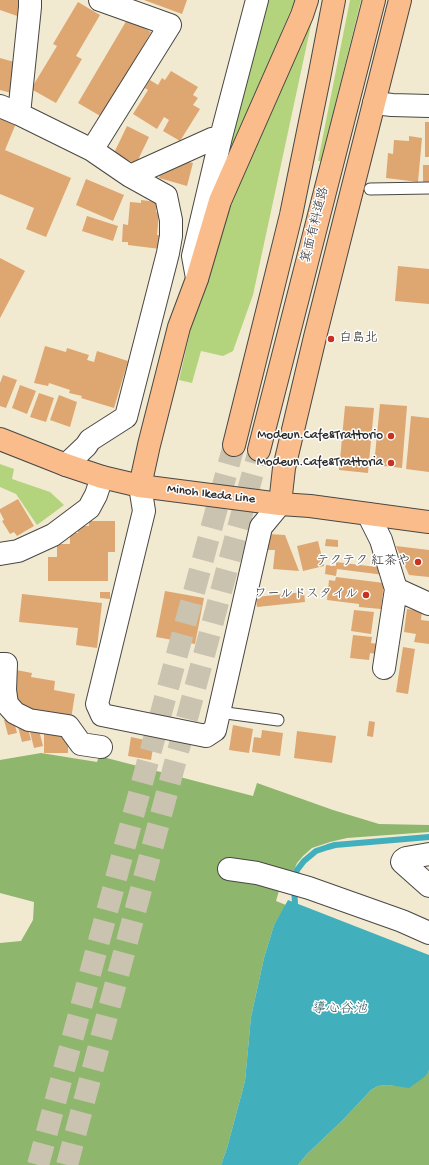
<!DOCTYPE html>
<meta charset="utf-8">
<style>
body{margin:0}
canvas{display:block;background:#f2e9d1}
</style>
<canvas width="429" height="1165"></canvas>
<script>
const ctx = document.querySelector('canvas').getContext('2d');
ctx.lineJoin = 'round';
function fill(path, color) { ctx.fillStyle = color; ctx.fill(path, 'evenodd'); }
const toPath = rows => new Path2D(rows.map(r => 'M' + r).join(''));
function strokePath(path, color, width, dash) { ctx.strokeStyle = color; ctx.lineWidth = width; ctx.lineCap = dash ? 'butt' : 'round'; ctx.setLineDash(dash || []); ctx.stroke(path); }
function write(font, color, halo, rows, align = 'center') {
  ctx.font = font + ' "Gochi Hand","Klee One",sans-serif'; ctx.lineWidth = 3; ctx.setLineDash([]); ctx.textBaseline = 'middle'; ctx.strokeStyle = halo; ctx.fillStyle = color; for (const [text, x, y, turn = 0] of rows) {
    ctx.save(); ctx.translate(x, y); ctx.rotate((+turn || 0) * Math.PI / 180); ctx.textAlign = isNaN(turn) ? turn : align; if (halo) ctx.strokeText(text, 0, 0); ctx.fillText(text, 0, 0); ctx.restore();
  }
}
const green = toPath([
 [261,0,295,0,218,184],
 [350,0,361,0,321,161,318,161],
 [314,11,253,295,233,351,223,356,201,351,192,383,179,380,203,276,223,214],
 [0,464,14,469,12,479,50,492,64,505,37,525,16,494,0,487]
]);
const forest = toPath([
 [41,753,97,762,99,756,253,796,257,783,333,810,379,824,429,825,429,832,347,838,330,842,312,848,303,856,297,863,290,879,281,884,276,901,286,905,274,925,264,958,251,1017,245,1081,227,1148,221,1165,0,1165,0,943,21,941,33,920,34,902,0,893,0,760],
 [429,1070,429,1165,298,1165,307,1154,343,1120,371,1090,378,1086,388,1085,397,1086,428,1073]
]);
const water = toPath([
 [288,900,429,955,429,1070,428,1073,423,1078,409,1088,388,1085,378,1086,371,1090,343,1120,307,1154,298,1165,221,1165,227,1148,245,1081,251,1017,264,958,274,925]
]);
const stream = toPath([
 [295,879,297,870,304,861,316,851,328,847,335,845,429,837],
 [294,888,295,903]
]);
const building = toPath([
 [0,0,26,0,20,17,0,10],
 [144,0,187,0,182,14],
 [78,2,100,15,76,56,82,59,56,103,31,89,57,46,53,44],
 [128,18,151,32,102,117,78,103],
 [0,58,18,63,11,93,0,90],
 [171,71,198,87,193,95,198,98,193,105,200,109,180,141,163,131,169,120,164,117,157,129,133,114,148,90,145,88,150,80,158,85,162,78,165,80],
 [0,114,17,121,5,150,71,178,46,237,26,229,34,208,0,194],
 [425,122,429,122,429,157,425,157],
 [127,126,149,137,136,164,114,153],
 [409,136,422,138,418,182,386,178,388,153,393,154,394,140,409,141],
 [184,161,193,163,187,186,159,178,162,168],
 [423,165,429,165,429,183,423,183],
 [86,179,124,195,113,221,76,205],
 [141,200,157,202,156,212,159,213,157,235,161,235,160,249,128,245,128,242,122,242,123,224,128,225,130,202,141,203],
 [87,216,118,226,113,241,82,231],
 [0,258,25,271,0,318],
 [398,266,429,269,429,304,395,301],
 [45,346,66,352,67,348,89,355,87,360,94,362,97,351,128,361,114,408,81,398,82,396,69,393,70,390,49,383,48,386,34,383],
 [3,375,17,380,6,408,0,406,0,383],
 [20,385,36,391,27,414,12,408],
 [39,393,54,398,46,422,30,417],
 [59,395,77,402,70,427,50,420],
 [380,404,407,406,402,468,374,465],
 [345,406,374,408,368,473,339,470],
 [411,416,429,418,429,472,406,469],
 [18,499,34,526,17,536,14,532,10,534,2,521,4,520,0,512,0,509],
 [89,521,115,521,115,552,108,552,108,581,48,581,48,557,57,557,57,544,70,544,70,533,78,533,78,526,89,526],
 [269,534,285,535,299,571,273,569,275,550,267,550],
 [326,539,338,540,338,547,325,546],
 [318,541,324,566,303,571,297,546],
 [396,546,429,550,429,577,409,575],
 [336,562,385,568,384,575,337,569,336,576,325,574,326,565,336,566],
 [336,577,384,583,381,609,359,607,359,604,327,600,329,580,335,581],
 [165,591,204,598,195,644,156,637],
 [100,592,110,592,110,599,100,598],
 [304,592,305,602,257,607,256,597],
 [22,594,102,603,97,648,76,645,78,628,19,622],
 [407,609,422,611,421,620,429,621,429,644,414,642,416,634,404,632],
 [354,610,374,612,371,634,351,631],
 [353,635,372,637,371,643,378,644,377,654,370,653,369,660,350,658],
 [403,647,415,649,408,694,396,692],
 [11,669,32,673,31,677,55,681,54,690,75,694,71,719,45,719,10,699],
 [13,718,17,733,8,735,4,720],
 [369,721,375,722,373,737,367,736],
 [27,725,31,740,22,742,18,727],
 [233,725,253,729,249,753,229,750],
 [44,729,68,735,68,753,44,753],
 [39,730,43,746,34,748,30,732],
 [262,730,283,733,280,756,252,752,254,737,261,738],
 [297,731,336,736,332,763,294,758],
 [131,737,154,742,151,760,128,756]
]);
const motorwayTunnel = toPath([
 [38,1165,234,445],
 [67,1165,259,450]
]);
const service = toPath([
 [370,189,429,188],
 [219,712,278,720]
]);
const minor = toPath([
 [374,103,392,105,429,106],
 [0,106,19,114,92,150,130,176,212,139,221,137],
 [19,114,30,7,30,0],
 [92,150,170,25,100,0],
 [197,278,193,256,221,137,257,0],
 [66,465,86,446,90,440,126,417,168,253,171,236,171,220,166,196,130,176],
 [140,486,144,511,97,704,102,715,206,736,215,730,261,527,280,504],
 [368,514,381,540,396,589,384,668],
 [0,554,18,551,53,535,89,508,96,495,102,477],
 [396,589,429,604],
 [0,664,6,664,5,690,7,704,15,713,29,720,68,726,81,744,101,747],
 [429,854,406,858,403,860,402,862,429,886],
 [229,869,257,873,309,888,402,921,429,933]
]);
const primary = toPath([
 [0,439,66,465,102,477,140,486,280,504,310,506,429,522]
]);
const trunk = toPath([
 [140,486,149,445,179,327,197,279,220,201,302,15,307,0],
 [280,504,284,468,315,337,400,0]
]);
const motorway = toPath([
 [234,445,273,288,291,215,319,78,334,0],
 [259,450,374,0]
]);
const markers = [
 [331,339,4,"#c8321e"],
 [391,436,4,"#c8321e"],
 [391,463,4,"#c8321e"],
 [418,562,4,"#c8321e"],
 [366,595,4,"#c8321e"]
];
const streetNames = [
 ["箕面有料道路",316,225,-76],
 ["Minoh Ikeda Line",211,495,7]
];
const poiNames = [
 ["白島北",339,339,"left"],
 ["Modeun.Cafe&Trattorio",383,436],
 ["Modeun.Cafe&Trattoria",383,463],
 ["テクテク 紅茶や",410,562],
 ["ワールドスタイル",358,595]
];
const waterNames = [
 ["導心谷池",339,1010]
];
fill(green, '#b3d47c');
fill(forest, '#8eb66c');
fill(water, '#41b0bc');
strokePath(stream, '#41b0bc', 6);
fill(building, '#dea771');
strokePath(motorwayTunnel, '#cac3b0', 22, [22, 11]);
strokePath(service, '#494844', 13);
strokePath(minor, '#494844', 24);
strokePath(primary, '#494844', 24);
strokePath(trunk, '#494844', 24);
strokePath(motorway, '#494844', 24);
strokePath(service, '#fff', 11);
strokePath(minor, '#fff', 22);
strokePath(primary, '#f9bc8a', 22);
strokePath(trunk, '#f9bc8a', 22);
strokePath(motorway, '#f9bc8a', 22);
for (const [x, y, r, color] of markers) { const dot = new Path2D(); dot.arc(x, y, r, 0, 2 * Math.PI); ctx.fillStyle = color; ctx.fill(dot); strokePath(dot, '#fff', 1.5); }
write('13px', '#2b2b2b', '#fff', streetNames);
write('13px', '#2b2b2b', '#fff', poiNames, 'right');
write('italic 14px', '#346065', '#fff', waterNames);
</script>
